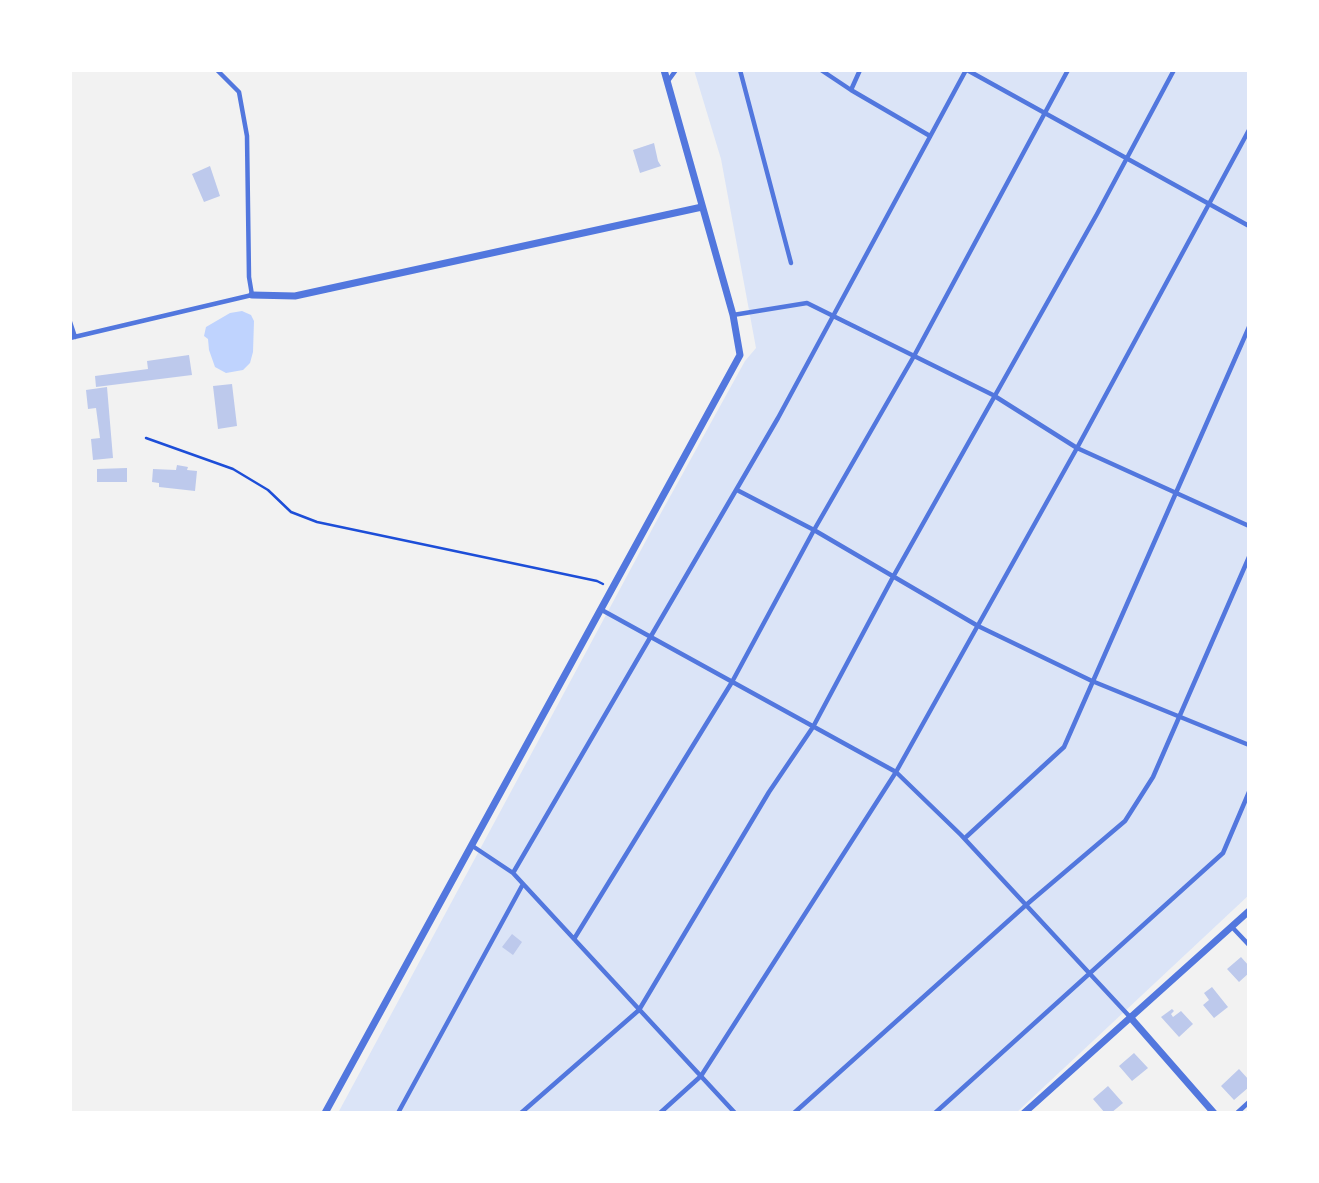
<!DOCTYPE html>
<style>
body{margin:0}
#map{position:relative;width:1319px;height:1183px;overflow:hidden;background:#f2f2f2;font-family:Helvetica,sans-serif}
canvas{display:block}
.frame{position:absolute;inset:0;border:72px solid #fff;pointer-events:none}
</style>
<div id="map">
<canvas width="1319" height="1183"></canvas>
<div class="frame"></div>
</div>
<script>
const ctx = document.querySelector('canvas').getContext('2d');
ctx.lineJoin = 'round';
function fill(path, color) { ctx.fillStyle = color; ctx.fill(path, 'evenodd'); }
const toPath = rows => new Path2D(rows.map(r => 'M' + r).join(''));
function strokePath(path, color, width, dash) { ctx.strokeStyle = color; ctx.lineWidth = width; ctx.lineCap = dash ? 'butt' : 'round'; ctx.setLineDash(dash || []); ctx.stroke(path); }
const green = toPath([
 [694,70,1249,70,1249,895,1016,1113,338,1113,656,522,745,361,756,348,721,159]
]);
const water = toPath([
 [242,311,251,315,254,321,253,352,250,363,243,370,226,373,215,367,209,350,208,339,204,336,206,327,230,313]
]);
const building = toPath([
 [654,143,658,161,661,166,640,173,633,150],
 [210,166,220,196,204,202,192,174],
 [189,355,192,375,96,387,95,376,148,369,147,361],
 [232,384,237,426,218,429,213,386],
 [107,387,113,458,93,460,91,439,100,438,96,408,88,409,86,390],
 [177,465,188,467,187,470,197,471,195,491,159,487,159,483,152,482,153,469,176,470],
 [127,468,127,482,97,482,97,469],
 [512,934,522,942,513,955,502,947],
 [1241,957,1249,966,1249,973,1239,982,1227,969],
 [1212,987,1228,1007,1214,1018,1203,1005,1209,1000,1204,993],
 [1172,1009,1174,1011,1171,1014,1173,1017,1181,1011,1193,1024,1179,1037,1161,1017],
 [1134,1053,1148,1068,1132,1081,1119,1066],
 [1239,1069,1249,1080,1249,1087,1234,1100,1221,1086],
 [1108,1086,1123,1103,1111,1113,1105,1113,1093,1099]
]);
const path = toPath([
 [146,438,233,469,268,490,291,512,317,522,597,581,603,584]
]);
const service = toPath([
 [740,70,791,263],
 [821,70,851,90],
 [860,70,851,90,930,136],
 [967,70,1249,226],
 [668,81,676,70],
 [733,315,807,303,993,395,1077,448,1249,526],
 [70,322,75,337],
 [70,338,252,295,249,277,247,136,239,92,217,70],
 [737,490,814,530,978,626,1092,681,1249,745],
 [600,609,896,772,961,835,1130,1017],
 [965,838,1064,747,1249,327],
 [471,845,513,873,735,1113],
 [513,873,778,418,966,70],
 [1232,927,1249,945],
 [574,939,732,682,814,530,914,356,1068,70],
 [398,1113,523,884],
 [521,1113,639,1010,769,792,813,727,893,577,1097,214,1174,70],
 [660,1113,701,1076,896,772,1077,448,1249,130],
 [794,1113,1026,905,1125,821,1153,777,1249,557],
 [935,1113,1223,853,1249,792],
 [1237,1113,1249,1102]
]);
const minor = toPath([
 [252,295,295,296,702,207],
 [1130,1017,1214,1113],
 [325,1113,740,355,733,315,664,70],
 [1024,1113,1249,911]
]);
fill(green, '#dbe4f7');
fill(water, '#bfd3fe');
fill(building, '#bdc9ec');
strokePath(path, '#1d4ed8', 2.5);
strokePath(service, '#5277de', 4.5);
strokePath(minor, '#5277de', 7);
</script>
